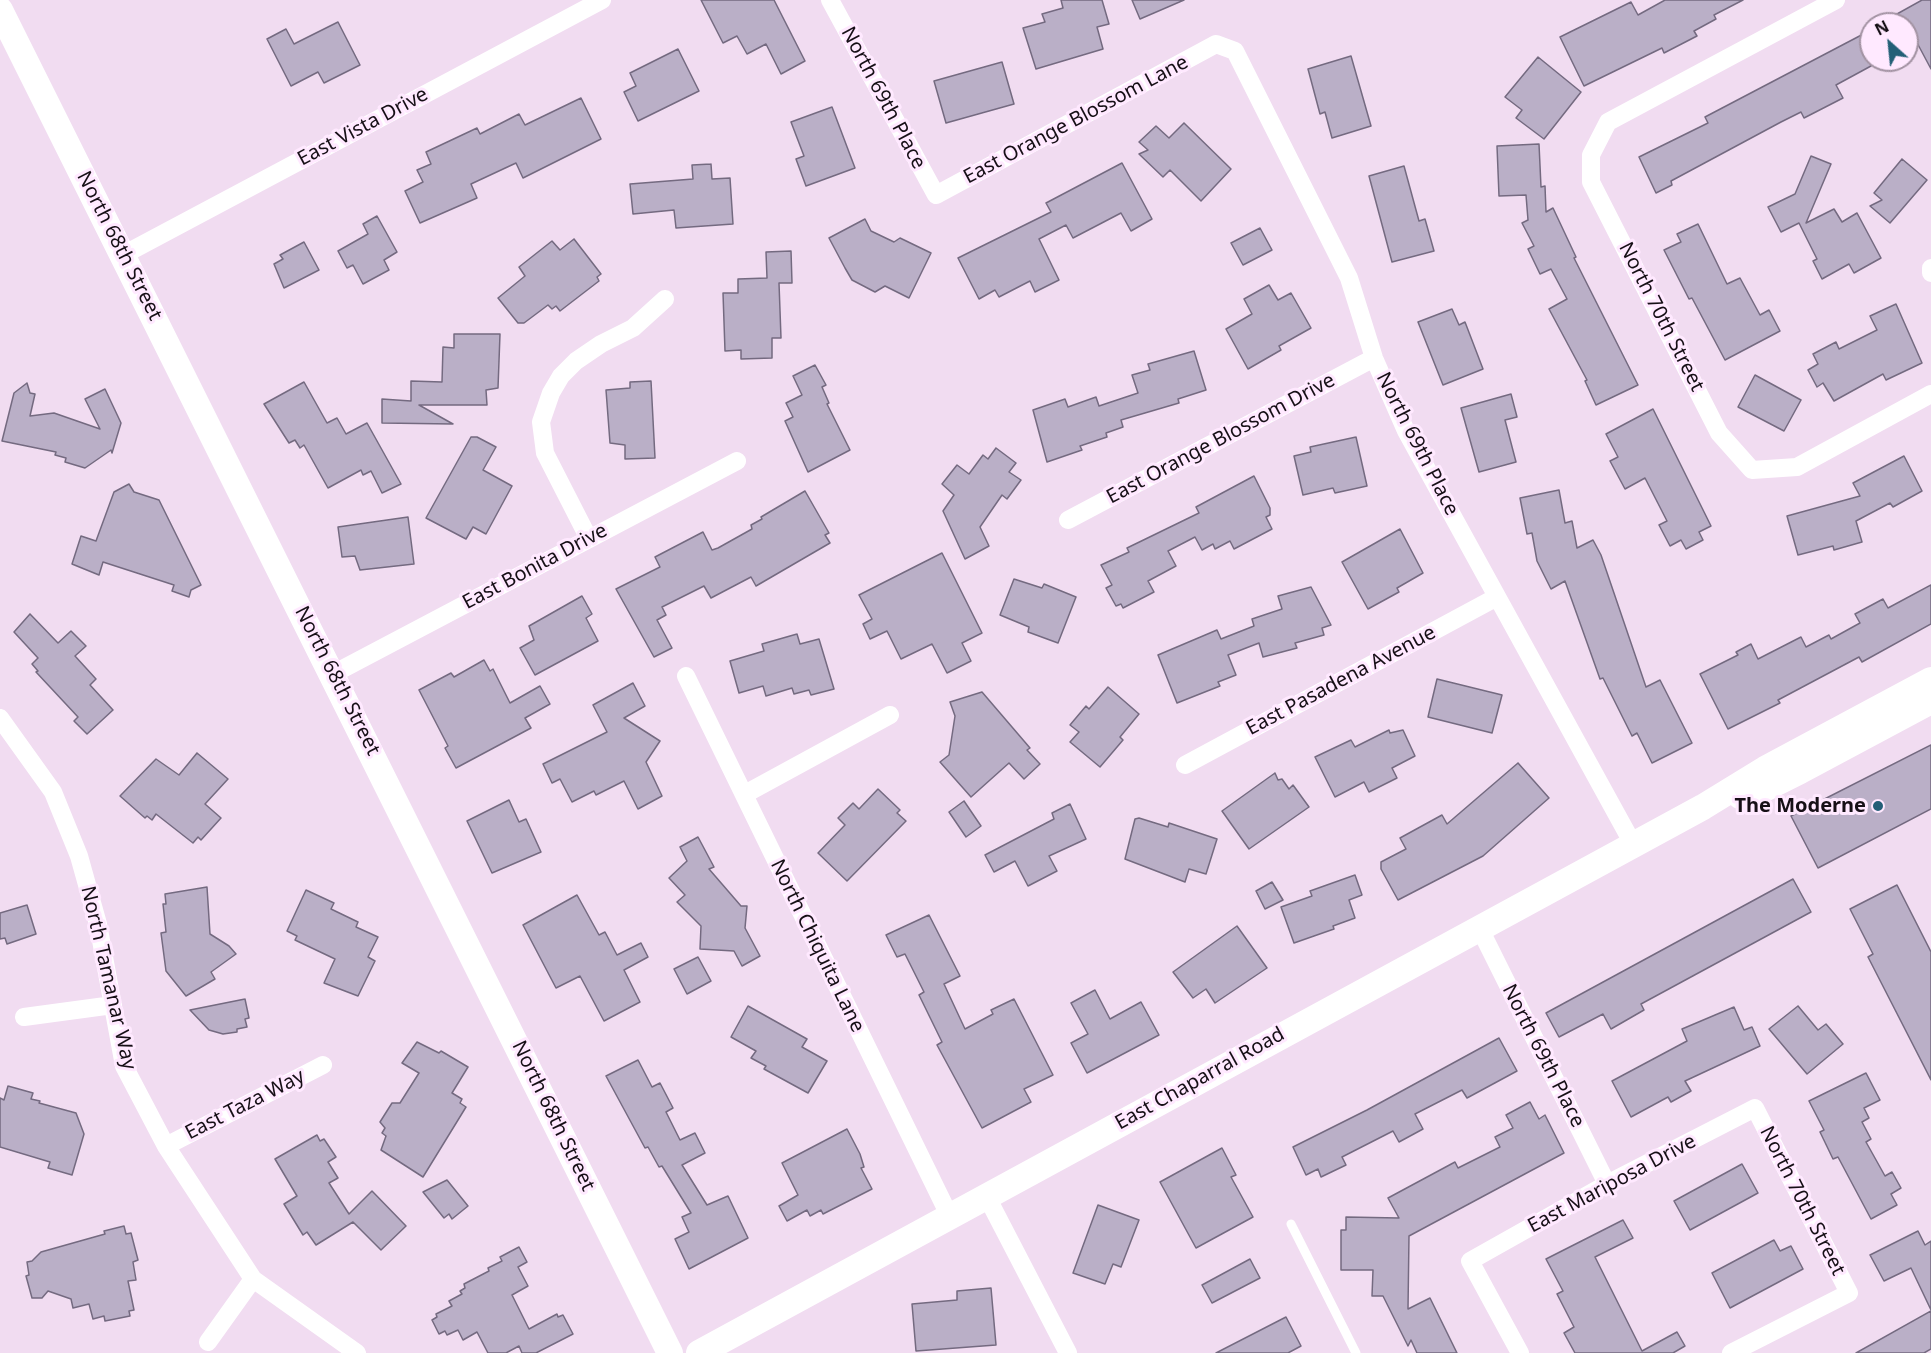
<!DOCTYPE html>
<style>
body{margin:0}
#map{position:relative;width:1931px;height:1353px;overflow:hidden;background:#f1dcf1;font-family:"Noto Sans",sans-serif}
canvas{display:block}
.north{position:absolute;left:1859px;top:12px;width:60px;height:60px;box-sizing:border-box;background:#ffe9ff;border:2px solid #a292a2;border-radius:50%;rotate:333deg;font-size:16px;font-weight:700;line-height:24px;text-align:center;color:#160f16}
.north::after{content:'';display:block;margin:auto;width:21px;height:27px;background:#235f77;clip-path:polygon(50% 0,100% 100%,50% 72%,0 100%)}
</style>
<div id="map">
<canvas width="1931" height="1353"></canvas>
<div class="north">N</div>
</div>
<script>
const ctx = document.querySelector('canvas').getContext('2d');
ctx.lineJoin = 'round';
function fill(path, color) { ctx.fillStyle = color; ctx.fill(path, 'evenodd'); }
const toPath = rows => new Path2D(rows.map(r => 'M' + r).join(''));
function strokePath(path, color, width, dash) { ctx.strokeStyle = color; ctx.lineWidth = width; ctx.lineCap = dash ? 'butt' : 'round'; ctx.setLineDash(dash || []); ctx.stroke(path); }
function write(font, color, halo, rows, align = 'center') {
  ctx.font = font + ' "Noto Sans",sans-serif'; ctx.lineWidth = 6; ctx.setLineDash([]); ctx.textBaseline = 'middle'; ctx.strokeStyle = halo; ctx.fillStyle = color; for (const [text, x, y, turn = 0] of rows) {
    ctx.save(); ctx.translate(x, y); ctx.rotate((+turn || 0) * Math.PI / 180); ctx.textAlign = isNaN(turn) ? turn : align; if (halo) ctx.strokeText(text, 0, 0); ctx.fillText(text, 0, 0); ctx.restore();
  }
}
const building = toPath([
 [701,0,774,0,805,61,781,74,766,44,747,54,737,36,723,43,701,0],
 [1061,0,1102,0,1109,24,1097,27,1103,49,1036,69,1023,28,1045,22,1042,14,1063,8,1061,0],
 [1132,0,1184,0,1140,19,1132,0],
 [1665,0,1743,0,1714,15,1716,19,1694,31,1697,36,1664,53,1662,48,1584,86,1560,37,1631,2,1638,15,1665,0],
 [1922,0,1931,0,1931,69,1907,24,1879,24,1922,0],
 [338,22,360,65,324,83,318,72,291,86,267,39,286,29,294,44,338,22],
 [1871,30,1871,66,1836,85,1843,98,1804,118,1801,112,1781,122,1671,181,1672,185,1656,193,1639,157,1708,123,1705,117,1871,30],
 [678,49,699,91,638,121,624,92,636,86,630,73,678,49],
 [1351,56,1371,126,1332,138,1325,112,1320,114,1308,69,1351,56],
 [1538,57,1581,92,1544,139,1516,118,1522,110,1505,97,1538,57],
 [1002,62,1014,104,946,123,934,81,1002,62],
 [581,98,601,139,523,178,516,163,471,184,477,198,420,223,405,191,423,182,417,170,431,164,426,152,477,128,480,134,519,114,525,125,581,98],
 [832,107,855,168,806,186,796,159,804,156,791,122,832,107],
 [1184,123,1231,169,1201,201,1170,170,1163,177,1139,154,1148,150,1139,142,1156,126,1169,138,1184,123],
 [1539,144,1541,187,1545,186,1546,212,1553,208,1576,257,1574,258,1638,385,1596,405,1585,381,1587,380,1549,309,1567,299,1551,269,1540,274,1528,249,1534,246,1522,223,1528,220,1526,195,1499,196,1497,146,1539,144],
 [1811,156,1831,164,1806,223,1834,209,1842,222,1857,213,1881,258,1854,273,1849,264,1822,279,1813,261,1817,259,1799,223,1781,232,1768,207,1795,194,1811,156],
 [1902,159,1927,180,1890,223,1870,206,1882,200,1874,193,1902,159],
 [1122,163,1152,219,1131,231,1121,213,1073,238,1066,225,1039,239,1059,280,1035,292,1030,281,999,297,995,290,979,299,958,258,1051,212,1046,203,1122,163],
 [711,164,712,179,730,178,733,224,676,228,674,210,633,214,630,184,693,179,692,165,711,164],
 [1404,166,1419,221,1425,219,1434,251,1392,262,1369,176,1404,166],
 [377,216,397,252,384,260,389,270,363,284,353,265,347,268,338,251,368,234,363,224,377,216],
 [865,219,871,231,894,242,900,238,931,253,909,298,885,286,875,292,852,280,845,268,829,238,865,219],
 [1698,224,1727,284,1740,278,1760,315,1769,310,1780,331,1725,360,1692,298,1689,299,1664,250,1681,242,1677,234,1698,224],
 [1260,228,1272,250,1243,265,1231,243,1260,228],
 [574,239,601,274,597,277,599,281,560,311,556,306,552,309,548,305,524,323,518,323,498,298,525,276,519,267,552,241,560,250,574,239],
 [304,242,319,270,284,288,274,264,283,259,280,255,304,242],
 [791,251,792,283,779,283,781,338,772,338,772,358,741,359,741,350,725,351,723,293,738,293,738,279,767,278,766,252,791,251],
 [1269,285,1278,300,1291,293,1311,328,1279,346,1281,350,1248,369,1226,329,1252,314,1244,299,1269,285],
 [1896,304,1922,363,1886,380,1883,374,1834,401,1823,383,1817,387,1808,370,1818,364,1813,354,1836,342,1839,349,1877,330,1870,316,1896,304],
 [1452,309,1459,325,1465,322,1483,369,1443,385,1418,322,1452,309],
 [454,334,500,334,498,388,486,390,487,405,419,405,453,424,382,423,382,399,411,401,411,381,442,382,443,347,454,348,454,334],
 [1194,351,1206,390,1178,399,1179,403,1121,420,1123,427,1106,433,1107,437,1080,446,1082,450,1047,462,1033,410,1065,399,1068,407,1096,397,1099,406,1138,393,1132,375,1150,370,1148,364,1194,351],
 [815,365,826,385,822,387,829,403,827,404,850,450,808,472,785,421,793,417,786,403,802,395,793,376,815,365],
 [1755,375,1801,400,1784,431,1738,407,1755,375],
 [651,381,655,458,625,459,625,445,610,443,606,390,630,388,630,382,651,381],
 [304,382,327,423,337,418,346,434,367,423,401,484,382,493,371,471,363,475,361,470,328,488,304,445,300,448,295,440,289,443,264,404,304,382],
 [27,383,30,393,35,394,30,416,54,413,100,429,85,399,105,389,121,423,112,453,111,450,85,468,65,462,66,458,55,455,56,452,2,441,14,393,27,383],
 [1511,394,1517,417,1505,420,1516,462,1479,472,1461,408,1511,394],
 [1653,409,1711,526,1699,532,1703,540,1686,549,1681,540,1670,546,1659,525,1667,521,1645,478,1625,489,1610,461,1618,457,1606,434,1653,409],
 [471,437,477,437,496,447,483,470,512,486,486,534,473,527,466,539,426,518,471,437],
 [1356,437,1367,486,1335,493,1333,488,1303,495,1294,456,1311,452,1310,447,1356,437],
 [996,448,1016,463,1009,472,1021,480,1007,499,1002,495,980,527,989,546,965,559,943,511,954,495,942,484,957,465,969,474,983,455,988,459,996,448],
 [1904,456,1922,491,1893,507,1890,503,1856,521,1862,542,1834,550,1833,546,1798,555,1787,516,1860,496,1853,483,1904,456],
 [1254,476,1270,508,1270,515,1266,517,1272,529,1234,549,1230,541,1215,549,1213,544,1202,550,1195,537,1168,551,1176,566,1148,581,1154,592,1123,608,1121,604,1116,606,1106,588,1112,585,1101,565,1129,552,1127,548,1199,513,1196,507,1254,476],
 [129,484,134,492,159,500,201,585,191,590,189,597,172,591,174,585,103,562,99,575,72,564,81,536,96,541,114,492,129,484],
 [1559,490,1565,523,1572,521,1577,548,1593,540,1601,555,1646,687,1660,680,1692,743,1652,763,1637,733,1632,736,1603,678,1600,679,1565,581,1551,589,1537,561,1532,533,1527,534,1520,498,1559,490],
 [805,491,829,533,825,535,830,543,756,586,751,577,711,598,704,586,662,607,666,615,657,620,672,648,654,657,616,589,660,567,655,557,703,532,712,550,718,548,752,529,751,525,762,519,761,517,805,491],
 [408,517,414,564,360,570,355,556,342,557,338,527,408,517],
 [1400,529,1423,573,1397,588,1399,592,1368,609,1342,562,1400,529],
 [942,553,982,633,962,643,971,661,947,673,932,644,901,659,887,631,870,639,863,624,872,619,859,595,942,553],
 [1014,579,1042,588,1044,584,1076,597,1058,643,1028,632,1029,627,1000,615,1014,579],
 [1931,585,1931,624,1862,662,1859,657,1778,700,1780,703,1728,729,1700,674,1738,655,1736,652,1751,644,1758,659,1801,637,1806,647,1829,635,1831,639,1860,623,1855,614,1883,599,1888,608,1931,585],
 [1311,587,1331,625,1322,628,1324,635,1295,643,1297,648,1263,657,1259,643,1228,655,1236,675,1218,682,1220,686,1177,703,1158,655,1217,630,1221,639,1254,626,1252,619,1282,609,1278,596,1311,587],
 [582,596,592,614,586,618,598,641,535,675,520,648,534,640,529,626,582,596],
 [30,614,58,643,71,631,86,646,75,656,96,679,90,685,113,710,87,734,74,721,78,717,36,672,38,671,32,664,38,658,14,632,30,614],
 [797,634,800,644,819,639,834,689,811,695,809,690,794,694,792,688,766,696,763,686,739,693,730,661,764,651,762,644,797,634],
 [484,660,490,671,493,669,510,703,540,686,550,704,525,718,531,728,456,768,445,748,448,746,419,690,451,673,454,677,484,660],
 [1437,679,1502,695,1492,733,1428,717,1437,679],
 [633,683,645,706,624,718,660,741,646,762,662,796,638,809,624,781,596,795,594,791,572,802,560,779,552,783,543,764,607,732,593,705,633,683],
 [1108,687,1139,714,1120,737,1123,740,1100,767,1070,742,1079,732,1070,725,1086,706,1089,709,1108,687],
 [982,692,1030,748,1027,750,1040,764,1024,779,1009,763,971,797,940,762,949,755,955,716,950,702,982,692],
 [1389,730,1390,733,1403,730,1415,756,1392,768,1397,778,1369,792,1364,782,1335,797,1315,757,1351,740,1355,747,1389,730],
 [1931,745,1931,809,1818,868,1791,816,1931,745],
 [197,753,228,779,205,804,221,818,201,840,198,837,193,843,156,814,152,820,147,816,145,818,120,796,156,759,179,775,197,753],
 [1518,763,1549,798,1483,856,1398,900,1381,869,1381,862,1406,849,1400,838,1442,815,1447,824,1518,763],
 [1275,773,1278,780,1282,779,1289,789,1293,785,1309,807,1249,849,1222,811,1275,773],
 [878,789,900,810,897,813,906,821,847,881,818,853,845,825,838,818,853,803,859,809,878,789],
 [509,800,519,822,526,819,541,852,492,873,467,821,509,800],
 [964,801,981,826,966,837,949,812,964,801],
 [1070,804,1086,839,1049,856,1057,871,1028,886,1015,861,994,872,985,855,1054,819,1052,813,1070,804],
 [1139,818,1168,827,1169,823,1217,839,1206,874,1189,869,1185,882,1125,859,1135,819,1139,818],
 [698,837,714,867,709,869,741,906,747,906,745,928,760,956,742,966,734,951,700,949,701,926,677,902,685,895,669,878,687,861,680,847,698,837],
 [1355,875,1362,895,1349,900,1355,918,1333,926,1334,929,1294,943,1281,907,1312,896,1310,891,1355,875],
 [1793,879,1811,912,1641,1004,1644,1010,1611,1029,1603,1014,1559,1037,1546,1013,1793,879],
 [1272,882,1283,900,1265,909,1256,891,1272,882],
 [1897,885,1931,952,1931,1080,1868,957,1873,954,1850,909,1897,885],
 [207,887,210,934,229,946,236,954,211,972,215,979,186,996,166,971,161,933,166,932,163,904,166,904,165,894,207,887],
 [306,890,334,903,331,909,358,922,356,927,378,937,368,957,375,961,358,996,324,983,335,959,295,940,297,936,287,931,306,890],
 [577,895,599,935,605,932,617,955,641,943,648,957,624,970,640,1002,604,1021,580,976,556,988,523,925,577,895],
 [27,905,36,934,7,944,5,938,0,939,0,913,27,905],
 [929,915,960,976,944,984,965,1029,993,1014,991,1010,1014,999,1053,1075,1024,1089,1031,1102,982,1128,937,1045,942,1042,919,995,924,992,905,954,897,957,886,935,929,915],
 [1237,926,1267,968,1215,1003,1206,989,1193,998,1173,972,1237,926],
 [698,957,711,981,687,994,674,969,698,957],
 [1095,990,1110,1019,1141,1002,1159,1035,1087,1073,1071,1043,1088,1034,1071,1003,1095,990],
 [245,999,249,1018,245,1019,247,1027,237,1029,237,1032,223,1034,209,1030,190,1010,245,999],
 [748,1006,807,1039,802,1047,827,1061,808,1093,764,1069,766,1066,751,1058,756,1051,731,1037,748,1006],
 [1798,1006,1818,1030,1826,1024,1843,1044,1807,1074,1769,1029,1798,1006],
 [1734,1007,1744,1030,1752,1027,1760,1046,1685,1081,1691,1091,1671,1102,1668,1097,1631,1117,1612,1081,1687,1041,1682,1029,1734,1007],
 [1499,1038,1517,1071,1467,1098,1462,1090,1415,1114,1423,1129,1399,1142,1393,1131,1342,1157,1346,1165,1321,1177,1318,1169,1306,1175,1293,1147,1367,1110,1499,1038],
 [417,1042,439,1053,441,1051,468,1067,452,1093,462,1099,460,1103,466,1107,423,1177,381,1150,386,1136,382,1133,385,1128,380,1122,392,1103,400,1103,419,1073,402,1063,417,1042],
 [638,1060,652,1087,660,1083,673,1108,666,1112,680,1140,695,1133,705,1153,682,1165,707,1205,728,1196,748,1238,689,1269,675,1239,689,1232,682,1217,691,1213,662,1166,659,1167,648,1147,645,1148,606,1076,638,1060],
 [1866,1073,1880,1100,1864,1108,1869,1118,1862,1122,1871,1139,1866,1142,1885,1176,1892,1172,1901,1188,1891,1194,1897,1205,1871,1219,1838,1157,1833,1159,1820,1132,1824,1130,1809,1101,1866,1073],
 [8,1086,33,1093,31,1099,40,1101,39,1103,76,1113,84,1134,72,1175,48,1168,50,1162,0,1147,0,1098,4,1100,8,1086],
 [1530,1102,1539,1119,1545,1115,1564,1153,1409,1236,1408,1309,1430,1298,1457,1353,1417,1353,1411,1340,1408,1346,1383,1296,1372,1296,1373,1270,1341,1270,1341,1230,1346,1230,1346,1217,1399,1218,1388,1198,1455,1162,1458,1168,1500,1147,1495,1137,1513,1128,1506,1115,1530,1102],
 [847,1129,860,1154,864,1167,861,1168,872,1189,823,1214,821,1210,810,1216,807,1210,787,1221,779,1206,798,1195,782,1163,847,1129],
 [317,1135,320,1141,324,1139,336,1157,328,1162,338,1178,329,1183,349,1214,372,1191,406,1226,381,1250,353,1222,316,1245,307,1232,303,1235,284,1204,297,1196,275,1159,317,1135],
 [1222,1148,1236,1175,1231,1177,1253,1217,1196,1248,1160,1182,1222,1148],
 [1742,1164,1758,1193,1690,1230,1674,1201,1742,1164],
 [447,1180,468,1206,452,1219,449,1214,444,1218,423,1192,447,1180],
 [1098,1205,1139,1220,1121,1267,1113,1264,1105,1284,1073,1273,1098,1205],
 [1623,1220,1633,1238,1595,1257,1642,1351,1677,1332,1685,1346,1673,1353,1575,1353,1564,1333,1574,1327,1557,1294,1563,1291,1546,1259,1623,1220],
 [124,1226,126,1234,131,1233,138,1260,133,1262,136,1280,128,1281,134,1310,129,1311,130,1316,105,1321,104,1316,93,1319,89,1304,73,1308,71,1299,48,1291,42,1298,32,1298,26,1276,29,1275,27,1262,32,1261,41,1252,105,1234,104,1231,124,1226],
 [1918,1231,1925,1245,1931,1241,1931,1310,1911,1268,1884,1281,1870,1255,1918,1231],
 [1774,1240,1780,1251,1791,1246,1803,1269,1730,1308,1712,1273,1774,1240],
 [519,1247,527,1262,518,1267,528,1286,512,1295,529,1329,557,1314,558,1317,563,1315,573,1334,536,1353,522,1353,519,1346,506,1353,488,1353,477,1332,463,1340,458,1330,447,1335,445,1331,439,1334,432,1320,437,1317,436,1314,452,1306,449,1301,462,1294,460,1291,465,1288,464,1284,489,1271,488,1268,502,1261,500,1257,519,1247],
 [1250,1259,1260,1278,1212,1303,1202,1285,1250,1259],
 [991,1288,996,1345,916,1351,912,1304,957,1300,957,1291,991,1288],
 [1931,1311,1931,1349,1924,1353,1856,1353,1931,1311],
 [1286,1317,1301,1346,1288,1353,1216,1353,1286,1317]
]);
const lane = toPath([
 [1291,1224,1356,1353]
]);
const street = toPath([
 [830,0,936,195,1216,44,1235,51,1349,278,1374,358,1406,431,1633,844],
 [1836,0,1608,122,1591,155,1591,182,1719,433,1752,470,1797,467,1931,394],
 [123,255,602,0],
 [1931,268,1931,273],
 [1068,520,1374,358],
 [589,539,545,453,541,422,551,393,561,376,576,361,601,344,633,328,665,299],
 [333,674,737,461],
 [686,676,949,1215],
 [0,718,53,792,79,856,98,924,124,1066,166,1146,253,1279,357,1353],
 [1185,765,1497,597],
 [745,794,890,715],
 [1479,927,1607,1184],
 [24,1017,113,1005],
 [166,1146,323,1065],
 [986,1195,1068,1353],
 [208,1342,253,1279],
 [1520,1353,1470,1261,1607,1184,1755,1108,1849,1293,1731,1353]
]);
const secondary = toPath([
 [0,10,670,1353],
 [1740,796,1766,788,1800,771,1931,701],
 [699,1353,1703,807,1765,769,1931,680]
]);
const markers = [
 [1878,806,6,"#235f77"]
];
const streetNames = [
 ["North 69th Place",883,98,62],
 ["East Orange Blossom Lane",1076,120,-28],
 ["East Vista Drive",363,127,-28],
 ["North 68th Street",119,246,63],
 ["North 70th Street",1661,317,63],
 ["East Orange Blossom Drive",1221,439,-28],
 ["North 69th Place",1417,444,63],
 ["East Bonita Drive",535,567,-28],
 ["North 68th Street",337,681,63],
 ["East Pasadena Avenue",1341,681,-28],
 ["North Chiquita Lane",817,946,64],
 ["North Tamanar Way",108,978,77],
 ["North 69th Place",1543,1056,63],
 ["East Chaparral Road",1200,1079,-29],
 ["East Taza Way",245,1105,-27],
 ["North 68th Street",553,1116,64],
 ["East Mariposa Drive",1612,1184,-28],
 ["North 70th Street",1802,1201,63]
];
const poiNames = [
 ["The Moderne",1866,806]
];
fill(building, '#baafc7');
strokePath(building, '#746a80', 1.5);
strokePath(lane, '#fff', 9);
strokePath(street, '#fff', 18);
strokePath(secondary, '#fff', 26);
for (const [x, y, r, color] of markers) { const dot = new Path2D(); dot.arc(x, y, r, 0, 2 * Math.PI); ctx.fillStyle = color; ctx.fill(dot); strokePath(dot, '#ffe9ff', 2); }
write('20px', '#160f16', '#ffe9ff', streetNames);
write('bold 20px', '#160f16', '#ffe9ff', poiNames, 'right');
</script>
